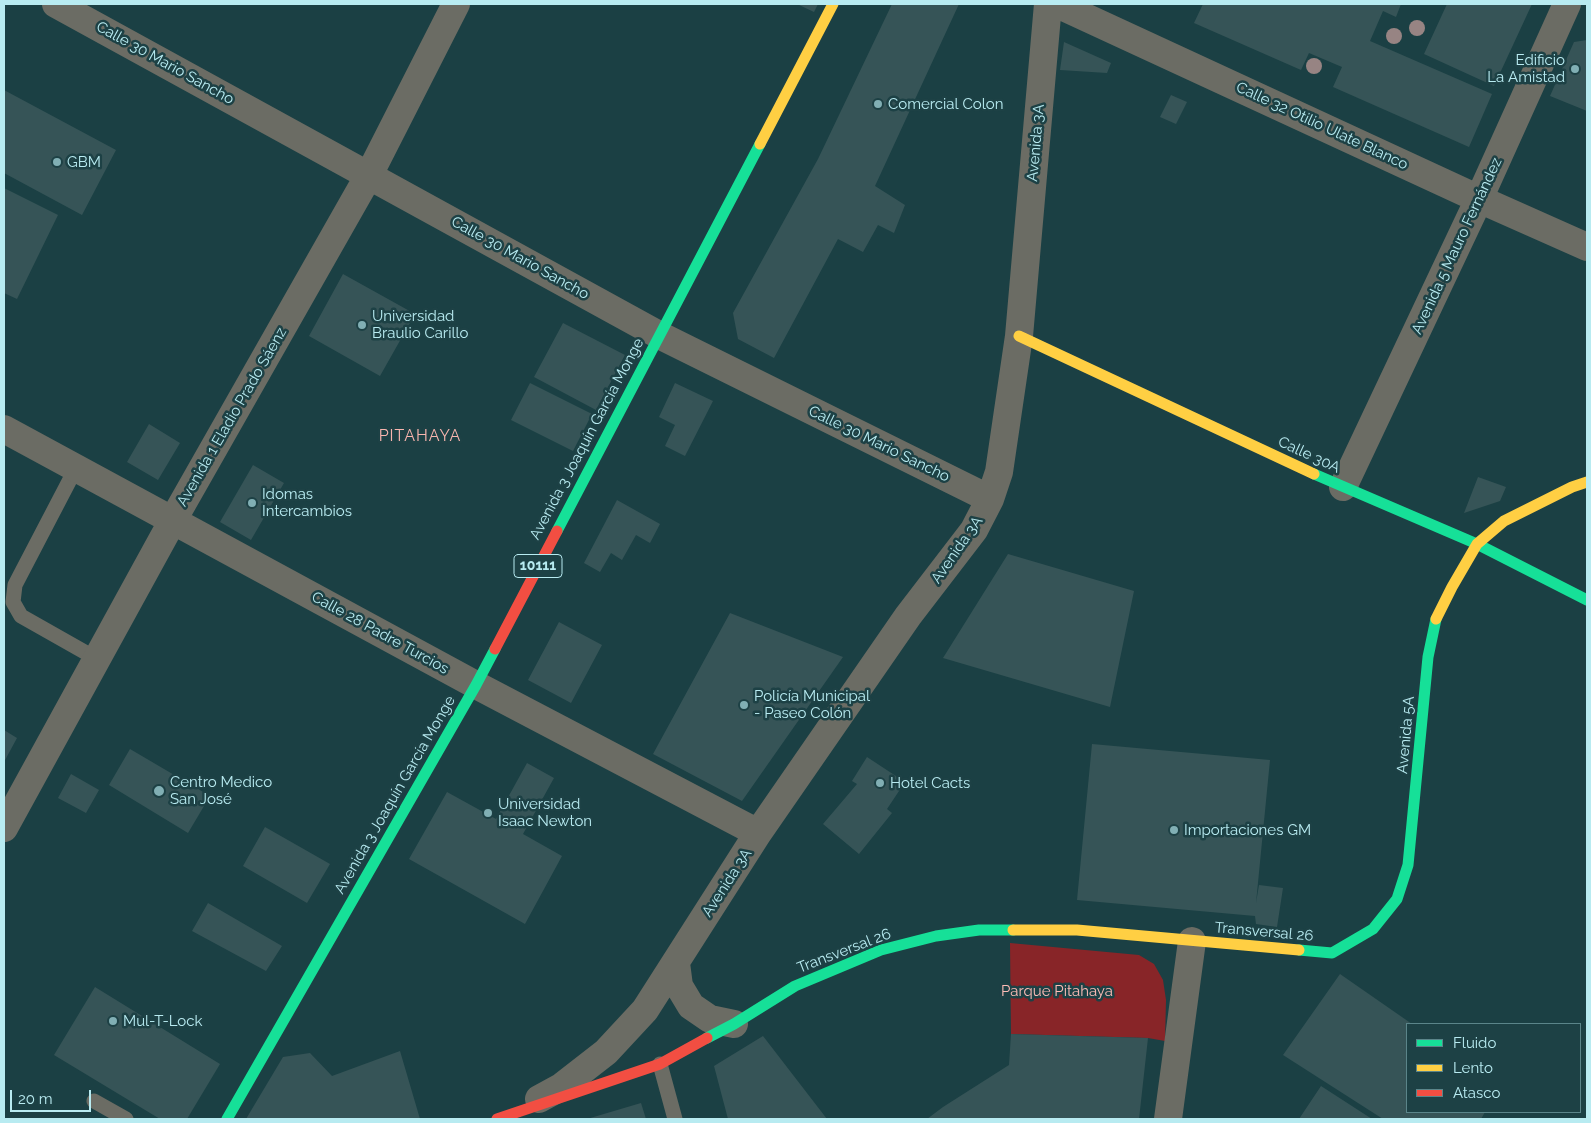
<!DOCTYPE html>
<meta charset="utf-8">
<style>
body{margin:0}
#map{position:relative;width:1591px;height:1123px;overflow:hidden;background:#1b4044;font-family:Raleway,sans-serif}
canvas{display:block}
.frame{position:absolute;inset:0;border:5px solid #b8ebf1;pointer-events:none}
.legend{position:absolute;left:1406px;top:1023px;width:175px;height:90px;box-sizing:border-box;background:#1d4145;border:1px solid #5b858a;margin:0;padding:6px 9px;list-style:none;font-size:15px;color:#b8ebf1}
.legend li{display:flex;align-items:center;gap:10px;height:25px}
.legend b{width:25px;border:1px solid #5b858a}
.scale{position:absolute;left:10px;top:1090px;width:81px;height:22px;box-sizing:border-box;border:2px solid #b8ebf1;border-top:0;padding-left:6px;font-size:15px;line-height:18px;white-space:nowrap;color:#b8ebf1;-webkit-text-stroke:4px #1d4145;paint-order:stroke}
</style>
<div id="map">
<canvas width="1591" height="1123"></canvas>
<div class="frame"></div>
<ul class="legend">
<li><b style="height:6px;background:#16e098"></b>Fluido</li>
<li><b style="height:6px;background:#ffcf43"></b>Lento</li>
<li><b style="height:6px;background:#f24e42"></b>Atasco</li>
</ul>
<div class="scale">20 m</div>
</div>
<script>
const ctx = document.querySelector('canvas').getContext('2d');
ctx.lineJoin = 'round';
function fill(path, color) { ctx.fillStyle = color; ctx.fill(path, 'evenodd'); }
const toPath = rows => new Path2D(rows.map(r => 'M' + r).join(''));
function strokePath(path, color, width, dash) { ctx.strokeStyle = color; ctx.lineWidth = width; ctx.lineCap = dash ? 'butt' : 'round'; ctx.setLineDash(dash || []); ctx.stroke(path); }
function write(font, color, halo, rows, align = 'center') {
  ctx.font = font + ' Raleway,sans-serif'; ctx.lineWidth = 5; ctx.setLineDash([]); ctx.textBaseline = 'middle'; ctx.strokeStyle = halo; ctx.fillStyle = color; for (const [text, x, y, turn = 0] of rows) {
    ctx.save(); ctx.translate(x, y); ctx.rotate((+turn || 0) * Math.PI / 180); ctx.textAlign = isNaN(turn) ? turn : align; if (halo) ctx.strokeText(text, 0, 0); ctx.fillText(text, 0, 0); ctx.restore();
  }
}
const green = toPath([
 [1010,943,1139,955,1154,964,1163,980,1166,1000,1165,1041,1148,1038,1011,1034]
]);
const building = toPath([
 [797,4,818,4,814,12],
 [892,4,959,4,875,186,905,205,894,233,878,225,863,252,838,239,774,358,738,339,733,313,818,159],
 [1203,4,1366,4,1369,5,1369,4,1401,4,1396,17,1383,11,1370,41,1492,94,1469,147,1333,87,1342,67,1309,53,1301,70,1194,23],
 [1447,4,1532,4,1494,86,1424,54],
 [1587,40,1587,111,1550,96,1574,42],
 [1064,42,1111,63,1107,73,1060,70],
 [4,90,116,150,82,215,4,173],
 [1171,95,1187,102,1176,124,1160,117],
 [4,188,58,215,17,299,4,293],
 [343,274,415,314,380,376,309,336],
 [563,323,625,355,596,410,534,377],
 [530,383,592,414,573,451,511,420],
 [675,383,713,401,685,456,665,446,675,425,659,417],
 [149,424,180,443,158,480,127,462],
 [253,465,284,483,251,540,220,522],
 [1478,477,1506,487,1500,501,1464,513],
 [617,500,660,524,650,543,636,535,622,560,611,553,600,572,584,563],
 [1008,554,1134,591,1110,707,943,658],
 [730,613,843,657,742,801,653,754],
 [559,622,602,645,571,703,528,680],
 [4,730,17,738,4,762],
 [1092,744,1270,760,1256,903,1259,885,1283,888,1277,927,1256,924,1255,916,1077,900],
 [130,749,210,796,188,833,109,785],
 [867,757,905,782,887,809,892,813,859,854,823,824,857,784,852,781],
 [527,763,554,778,523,834,562,856,525,924,409,859,447,792,496,819],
 [71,774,99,790,86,813,58,798],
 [265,827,330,864,307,903,243,866],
 [208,903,282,946,266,971,192,931],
 [1340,974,1412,1024,1407,1024,1407,1112,1485,1112,1481,1119,1383,1119,1283,1055],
 [95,987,220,1064,187,1119,160,1119,54,1055],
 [1011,1034,1148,1038,1139,1119,927,1119,943,1107,1009,1065],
 [763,1036,827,1119,728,1119,714,1066],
 [400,1051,420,1119,246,1119,283,1057,310,1053,332,1076],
 [1321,1086,1372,1119,1299,1119],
 [641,1103,646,1119,587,1119]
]);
const lane = toPath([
 [76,468,15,585,13,602,21,616,97,659],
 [660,1064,675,1119],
 [94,1101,126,1119]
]);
const street = toPath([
 [56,4,659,335,990,499],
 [1057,4,1479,199,1587,247],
 [4,429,476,685,758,833],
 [1343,487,1479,199,1567,4],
 [4,828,173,520,369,175,456,4],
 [676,963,679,986,691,1006,710,1019,734,1024],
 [539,1099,561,1087,606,1052,645,1010,758,833,908,616,974,530,990,499,999,472,1019,336,1048,4],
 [1168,1119,1192,941]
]);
const fast = toPath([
 [1314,474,1477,544,1587,600],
 [557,531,760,144],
 [1299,950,1332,953,1373,929,1397,899,1408,865,1428,657,1436,619],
 [707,1038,734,1024,795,986,881,950,936,936,979,930,1013,930],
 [227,1119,476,685,495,649]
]);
const slow = toPath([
 [760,144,833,4],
 [1019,336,1314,474],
 [1436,619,1452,587,1477,544,1504,521,1572,487,1587,482],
 [1013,930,1077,930,1299,950]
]);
const jam = toPath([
 [495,649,557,531],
 [497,1119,660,1064,707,1038]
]);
const trees = [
 [1417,28],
 [1394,36],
 [1314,66]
];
const markers = [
 [1575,69,5,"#81afb4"],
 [878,104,5,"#81afb4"],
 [57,162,5,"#81afb4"],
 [362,325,5,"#81afb4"],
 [252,503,5,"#81afb4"],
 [744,705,5,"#81afb4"],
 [880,783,5,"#81afb4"],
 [159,791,6,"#81afb4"],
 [488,813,5,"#81afb4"],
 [1174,830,5,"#81afb4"],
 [113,1021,5,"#81afb4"]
];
const shields = [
 [538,566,48]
];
const shieldNames = [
 ["10111",538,566]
];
const poiNames = [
 ["Edificio",1565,60,"right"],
 ["La Amistad",1565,77,"right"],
 ["Comercial Colon",888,104],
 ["GBM",67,162],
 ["Universidad",372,316],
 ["Braulio Carillo",372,333],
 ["Idomas",262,494],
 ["Intercambios",262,511],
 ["Policía Municipal",754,696],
 ["- Paseo Colón",754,713],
 ["Centro Medico",170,782],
 ["San José",170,799],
 ["Hotel Cacts",890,783],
 ["Universidad",498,804],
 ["Isaac Newton",498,821],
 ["Importaciones GM",1184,830],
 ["Mul-T-Lock",123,1021]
];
const streetNames = [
 ["Calle 30 Mario Sancho",165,63,29],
 ["Calle 32 Otilio Ulate Blanco",1322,126,25],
 ["Avenida 3A",1036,143,-85],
 ["Avenida 5 Mauro Fernández",1457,246,-65],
 ["Calle 30 Mario Sancho",520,258,29],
 ["Avenida 1 Eladio Prado Sáenz",232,417,-60],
 ["Avenida 3 Joaquín García Monge",587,439,-62],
 ["Calle 30 Mario Sancho",879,444,26],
 ["Calle 30A",1309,455,25],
 ["Avenida 3A",957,550,-55],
 ["Calle 28 Padre Turcios",380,633,29],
 ["Avenida 5A",1406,735,-85],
 ["Avenida 3 Joaquín García Monge",395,795,-60],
 ["Avenida 3A",727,883,-57],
 ["Transversal 26",1264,932,5],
 ["Transversal 26",844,951,-21]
];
const parkNames = [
 ["Parque Pitahaya",1057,991]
];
const neighbourhoodNames = [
 ["PITAHAYA",420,436]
];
fill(green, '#882528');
fill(building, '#365457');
strokePath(lane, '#6b6c64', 15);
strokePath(street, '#6b6c64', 28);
strokePath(fast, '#16e098', 11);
strokePath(slow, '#ffcf43', 11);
strokePath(jam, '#f24e42', 11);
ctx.fillStyle = '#978483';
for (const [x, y] of trees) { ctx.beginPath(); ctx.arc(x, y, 8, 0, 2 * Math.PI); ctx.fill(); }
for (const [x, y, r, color] of markers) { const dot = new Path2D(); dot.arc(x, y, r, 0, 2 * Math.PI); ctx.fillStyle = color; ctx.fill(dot); strokePath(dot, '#1d4145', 2); }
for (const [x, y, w] of shields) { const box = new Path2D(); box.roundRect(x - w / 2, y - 11.5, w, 23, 4); ctx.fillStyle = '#1d4145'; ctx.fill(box); strokePath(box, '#b8ebf1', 1); }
write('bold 14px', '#b8ebf1', null, shieldNames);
write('15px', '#b8ebf1', '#1d4145', poiNames, 'left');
write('15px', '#b8ebf1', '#1d4145', streetNames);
write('15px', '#fdbcb6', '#1d4145', parkNames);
ctx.letterSpacing = '1px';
write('16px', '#f9b6af', '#1d4145', neighbourhoodNames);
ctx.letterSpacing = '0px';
</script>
